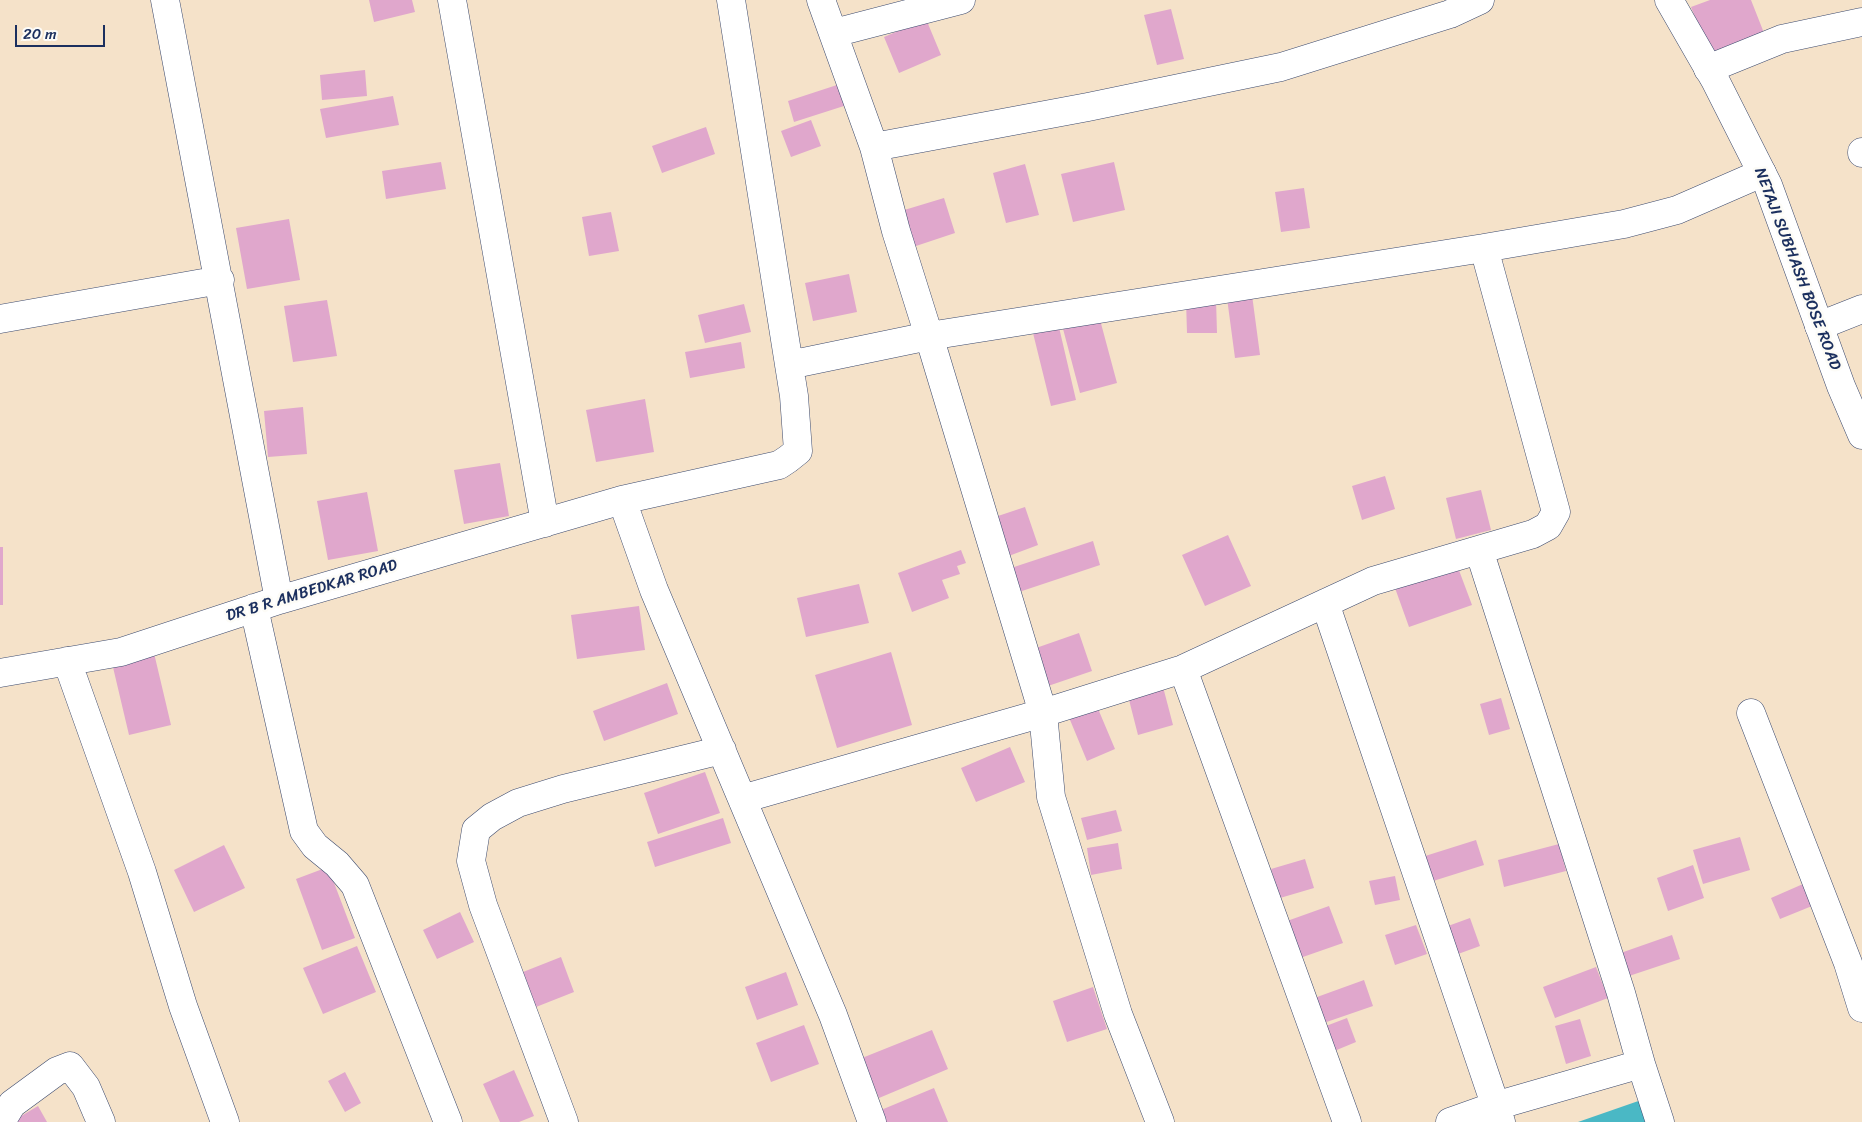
<!DOCTYPE html>
<style>
body{margin:0}
#map{position:relative;width:1862px;height:1122px;overflow:hidden;background:#f5e2c9;font-family:Sriracha,sans-serif}
canvas{display:block}
.scale{position:absolute;left:15px;top:25px;width:90px;height:22px;box-sizing:border-box;border:2px solid #1b2f5e;border-top:0;padding-left:6px;font-size:15px;line-height:18px;white-space:nowrap;color:#1b2f5e;-webkit-text-stroke:4px #fdfcf7;paint-order:stroke}
</style>
<div id="map">
<canvas width="1862" height="1122"></canvas>
<div class="scale">20 m</div>
</div>
<script>
const ctx = document.querySelector('canvas').getContext('2d');
ctx.lineJoin = 'round';
function fill(path, color) { ctx.fillStyle = color; ctx.fill(path, 'evenodd'); }
const toPath = rows => new Path2D(rows.map(r => 'M' + r).join(''));
function strokePath(path, color, width, dash) { ctx.strokeStyle = color; ctx.lineWidth = width; ctx.lineCap = dash ? 'butt' : 'round'; ctx.setLineDash(dash || []); ctx.stroke(path); }
function write(font, color, halo, rows, align = 'center') {
  ctx.font = font + ' Sriracha,sans-serif'; ctx.lineWidth = 5; ctx.setLineDash([]); ctx.textBaseline = 'middle'; ctx.strokeStyle = halo; ctx.fillStyle = color; for (const [text, x, y, turn = 0] of rows) {
    ctx.save(); ctx.translate(x, y); ctx.rotate((+turn || 0) * Math.PI / 180); ctx.textAlign = isNaN(turn) ? turn : align; if (halo) ctx.strokeText(text, 0, 0); ctx.fillText(text, 0, 0); ctx.restore();
  }
}
const water = toPath([
 [1647,1098,1655,1122,1578,1122]
]);
const building = toPath([
 [369,0,412,0,415,12,374,22],
 [1710,0,1751,0,1764,33,1710,54,1691,7],
 [1171,9,1184,59,1157,65,1144,15],
 [926,19,941,55,899,73,884,37],
 [365,70,367,96,322,100,320,75],
 [840,84,847,105,794,122,788,101],
 [393,96,399,125,326,138,320,109],
 [811,120,821,146,791,157,781,131],
 [706,127,715,154,662,173,652,146],
 [441,162,446,189,386,199,382,171],
 [1114,162,1125,210,1073,222,1061,174],
 [1025,164,1039,215,1006,223,993,173],
 [1304,188,1310,228,1281,232,1275,192],
 [944,198,955,233,913,247,901,211],
 [611,212,619,251,589,256,582,217],
 [289,219,300,280,247,289,236,228],
 [849,274,857,312,813,321,805,283],
 [1252,295,1260,355,1235,358,1227,298],
 [1216,299,1217,333,1187,333,1186,300],
 [327,300,337,356,293,362,284,306],
 [744,304,751,332,705,343,698,315],
 [1099,316,1117,383,1080,393,1062,325],
 [1058,323,1076,400,1051,406,1032,329],
 [741,342,745,368,690,378,685,352],
 [645,399,654,452,596,462,586,410],
 [303,407,307,454,268,457,264,411],
 [500,463,509,516,464,524,454,470],
 [1385,476,1395,509,1362,520,1352,486],
 [1481,490,1491,530,1456,539,1446,498],
 [367,492,378,551,328,560,317,501],
 [1025,507,1038,545,1006,557,992,518],
 [1228,535,1251,586,1205,606,1182,555],
 [1093,541,1100,565,1019,592,1011,568],
 [0,547,3,547,3,605,0,605],
 [961,550,966,563,957,566,960,574,942,580,949,598,912,612,898,573],
 [1457,565,1472,605,1409,627,1395,588],
 [859,584,869,623,806,637,797,598],
 [639,606,645,650,577,659,571,615],
 [1079,633,1092,671,1048,686,1036,648],
 [891,652,912,725,837,748,815,675],
 [154,653,171,725,129,735,112,663],
 [667,683,678,714,604,741,593,711],
 [1162,683,1173,725,1138,735,1127,692],
 [1501,698,1510,729,1489,735,1480,704],
 [1096,704,1115,749,1087,761,1068,715],
 [1010,747,1025,782,976,802,961,768],
 [705,772,720,813,658,834,644,793],
 [1116,810,1122,831,1087,840,1081,818],
 [723,818,731,843,655,867,647,842],
 [1740,837,1750,870,1703,884,1693,850],
 [1476,840,1484,865,1430,882,1422,857],
 [1118,843,1122,869,1091,875,1087,848],
 [1559,844,1566,871,1504,887,1498,860],
 [224,845,245,888,194,912,174,870],
 [1305,859,1314,888,1280,898,1271,869],
 [1693,865,1704,898,1668,911,1657,878],
 [328,867,355,938,322,950,296,879],
 [1395,876,1400,900,1375,905,1369,881],
 [1803,884,1812,906,1780,919,1771,898],
 [1329,906,1343,943,1300,958,1287,921],
 [460,912,474,942,437,959,423,930],
 [1470,918,1480,946,1458,954,1448,926],
 [1416,925,1427,954,1395,965,1385,935],
 [1672,935,1680,959,1620,979,1612,956],
 [357,946,376,992,323,1014,303,968],
 [561,957,574,992,536,1007,523,972],
 [1596,967,1608,998,1555,1018,1543,987],
 [786,972,798,1005,757,1020,745,987],
 [1364,980,1373,1006,1315,1026,1306,1001],
 [1093,987,1107,1029,1067,1042,1053,1001],
 [1347,1018,1356,1042,1327,1054,1318,1029],
 [1580,1019,1591,1056,1566,1064,1555,1026],
 [804,1025,819,1064,771,1082,756,1043],
 [932,1030,948,1069,879,1098,862,1058],
 [514,1070,534,1116,519,1122,500,1122,483,1084],
 [345,1072,361,1103,345,1112,328,1081],
 [934,1088,948,1122,886,1122,881,1110],
 [38,1106,47,1122,11,1122]
]);
const minor = toPath([
 [165,0,279,600],
 [452,0,545,523],
 [834,33,961,0],
 [1708,69,1782,39,1862,22],
 [874,147,1088,107,1281,67,1450,14,1480,0],
 [1862,153,1862,152],
 [1484,248,1624,224,1677,210,1762,173],
 [0,319,220,280],
 [1819,326,1862,309],
 [789,365,929,336,1043,713,1183,669,1373,581,1533,534,1548,526,1556,512,1484,248,929,336,896,231,874,147,821,0],
 [622,500,654,590,833,1015,872,1122],
 [1479,550,1621,993,1641,1064,1660,1122],
 [1325,603,1501,1122],
 [254,608,304,831,315,846,337,864,355,885,448,1122],
 [67,661,142,872,183,1006,225,1122],
 [1183,669,1347,1122],
 [0,673,121,652,279,600,622,500,779,465,788,459,798,451,794,396,731,0],
 [1751,713,1848,963,1862,1008],
 [742,799,1043,713,1051,797,1118,1014,1160,1122],
 [1,1122,12,1104,57,1071,70,1066,86,1087,101,1122],
 [564,1122,483,905,471,861,476,830,492,817,518,803,563,789,722,750],
 [1450,1122,1495,1106,1641,1064]
]);
const tertiary = toPath([
 [1669,0,1715,80,1768,185,1841,386,1862,435]
]);
const streetNames = [
 ["NETAJI SUBHASH BOSE ROAD",1797,269,69],
 ["DR B R AMBEDKAR ROAD",312,591,-17]
];
fill(water, '#4ab8c5');
fill(building, '#e0a7cc');
strokePath(minor, '#3c4a6e', 29);
strokePath(tertiary, '#3c4a6e', 29);
strokePath(minor, '#fff', 28);
strokePath(tertiary, '#fff', 28);
write('16px', '#1b2f5e', '#fdfcf7', streetNames);
</script>
